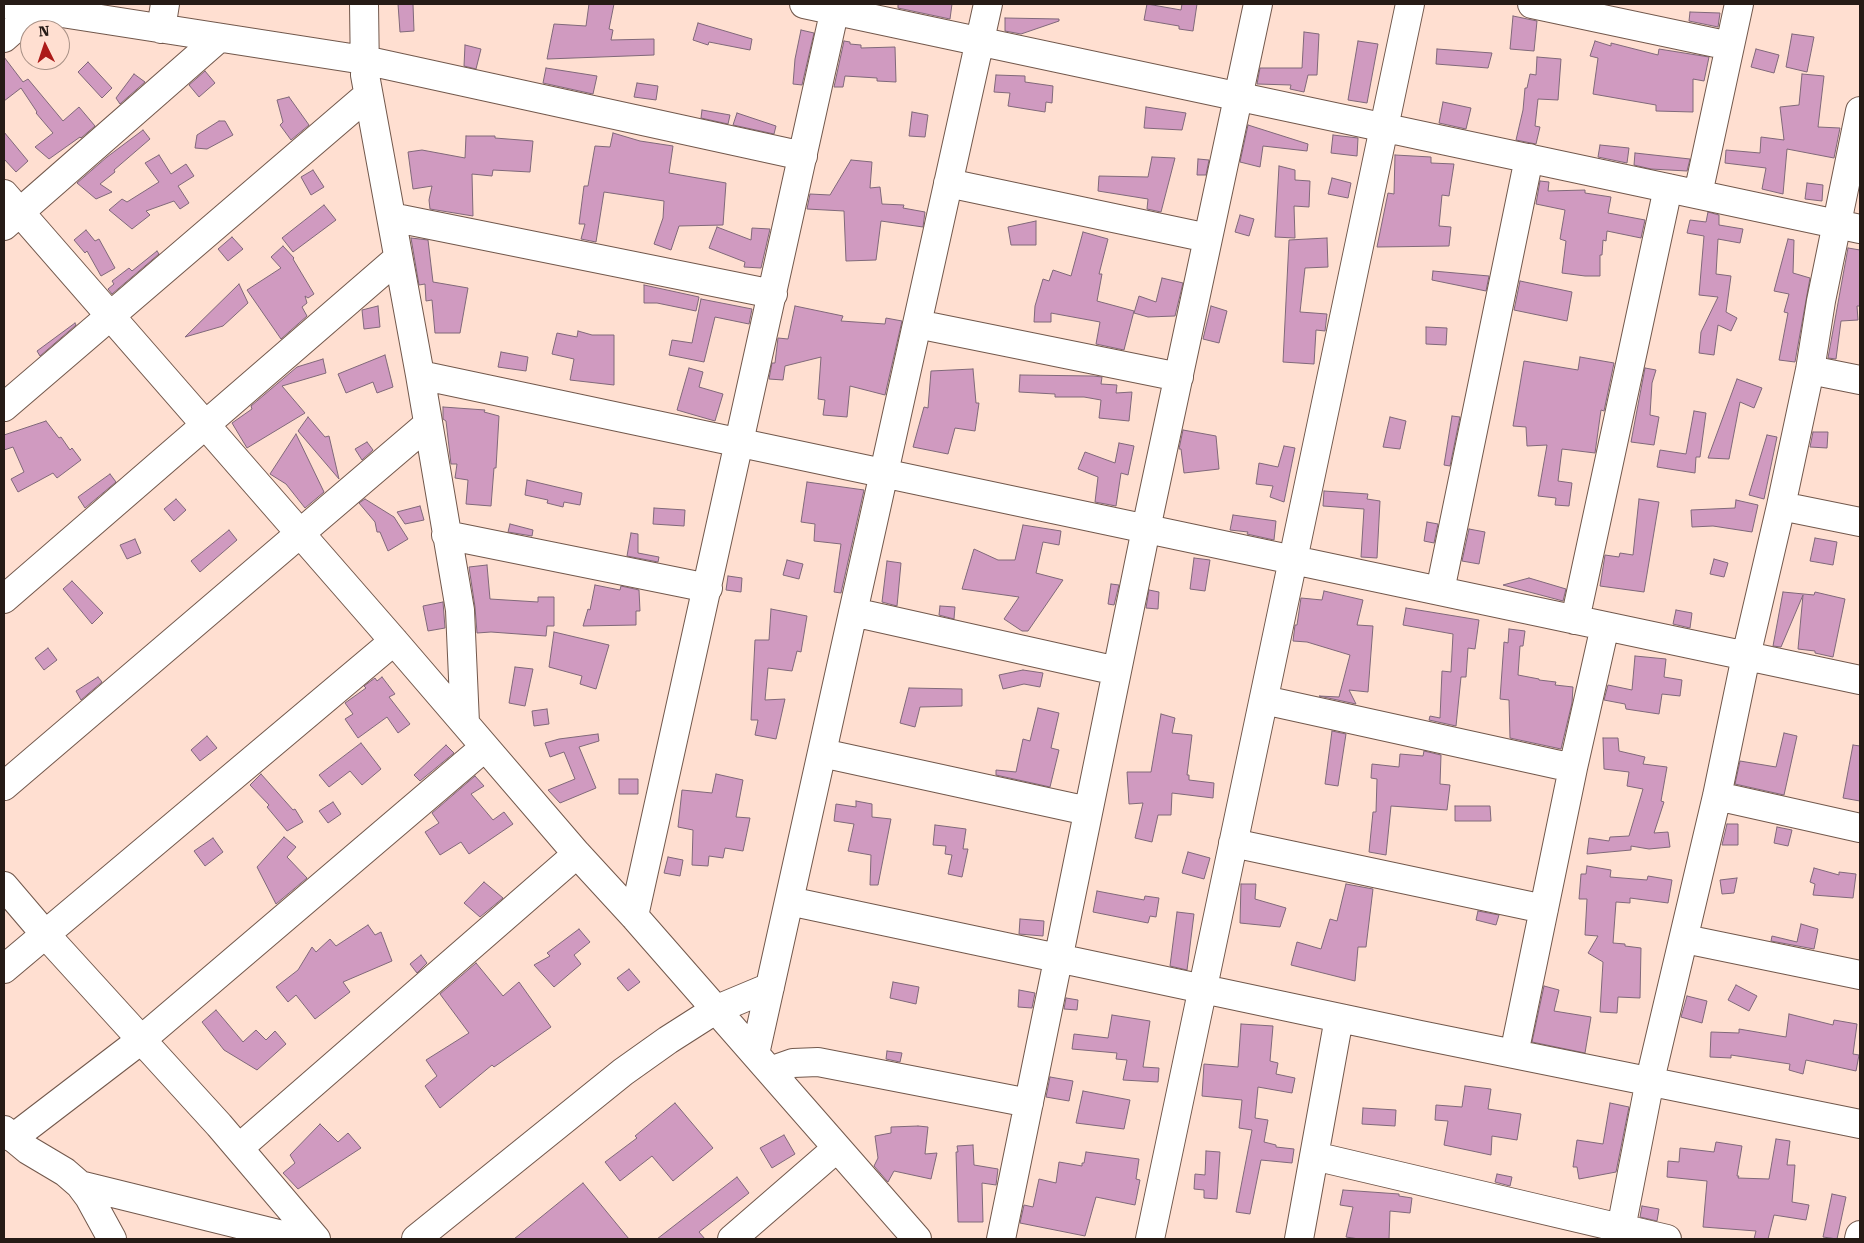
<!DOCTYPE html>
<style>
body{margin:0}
#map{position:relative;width:1864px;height:1243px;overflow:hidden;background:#ffdfd1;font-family:"Roboto Serif",serif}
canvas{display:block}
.frame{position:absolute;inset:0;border:5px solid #261b16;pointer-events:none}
.north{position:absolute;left:20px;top:20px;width:50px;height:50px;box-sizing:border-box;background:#ffdfd1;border:1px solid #a89186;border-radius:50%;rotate:356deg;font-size:14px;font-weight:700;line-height:20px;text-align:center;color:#261b16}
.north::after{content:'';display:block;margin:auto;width:18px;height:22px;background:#ac1b19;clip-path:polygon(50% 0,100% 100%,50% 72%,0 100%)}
</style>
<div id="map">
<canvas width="1864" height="1243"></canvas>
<div class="frame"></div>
<div class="north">N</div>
</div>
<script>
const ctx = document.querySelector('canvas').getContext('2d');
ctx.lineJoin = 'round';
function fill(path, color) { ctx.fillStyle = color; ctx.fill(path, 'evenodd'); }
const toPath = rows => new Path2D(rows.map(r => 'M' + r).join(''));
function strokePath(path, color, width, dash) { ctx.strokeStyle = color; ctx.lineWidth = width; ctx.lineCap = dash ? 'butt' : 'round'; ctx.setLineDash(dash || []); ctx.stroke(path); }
const building = toPath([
 [398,4,413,4,414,31,400,32,398,4],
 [589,4,614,4,609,29,613,30,611,40,654,39,654,55,547,59,554,24,586,26,589,4],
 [898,4,952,4,950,19,898,8,898,4],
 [1147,4,1181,10,1182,4,1197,4,1193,31,1179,29,1179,26,1144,20,1147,4],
 [1690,12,1720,13,1718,27,1689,21,1690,12],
 [1513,16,1537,21,1534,51,1510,49,1513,16],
 [1005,18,1059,19,1059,21,1021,34,1005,31,1005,18],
 [698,23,752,39,750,50,709,42,708,45,693,40,698,23],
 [801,30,814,33,802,85,793,84,795,59,801,30],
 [1304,32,1319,34,1317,75,1308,75,1304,92,1290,89,1291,85,1257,84,1260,68,1302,68,1304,32],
 [1792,34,1814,37,1807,72,1786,67,1792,34],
 [844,41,850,42,850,44,861,45,861,48,895,47,896,82,877,81,877,78,845,76,843,87,834,87,844,41],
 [1358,41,1378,44,1367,103,1348,100,1358,41],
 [1595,41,1611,46,1611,43,1658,55,1659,49,1709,57,1704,81,1693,79,1693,112,1656,111,1656,105,1593,94,1598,58,1590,56,1595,41],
 [465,45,481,49,476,69,464,66,465,45],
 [1437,49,1492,53,1488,68,1436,64,1437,49],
 [1756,49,1779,55,1774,73,1751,67,1756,49],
 [4,57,23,82,28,79,63,121,79,107,95,126,81,138,80,137,49,159,35,147,53,133,36,113,37,112,21,88,4,101,4,57],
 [1537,57,1561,59,1558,100,1538,99,1535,126,1540,127,1536,144,1516,140,1523,110,1525,88,1527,88,1530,74,1536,75,1537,57],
 [88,62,112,88,102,98,78,72,88,62],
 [546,68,597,76,593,94,543,83,546,68],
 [205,71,215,83,199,97,189,85,205,71],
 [134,74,145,82,120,104,116,98,134,74],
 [1802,74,1824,76,1818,127,1840,128,1834,158,1787,149,1783,194,1762,189,1766,168,1725,163,1726,150,1760,153,1761,137,1784,140,1780,107,1799,105,1802,74],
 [996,75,1025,76,1025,82,1053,86,1052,103,1046,102,1045,112,1008,106,1010,93,994,92,996,75],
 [637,83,658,86,656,100,634,97,637,83],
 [289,97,309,125,291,140,280,125,283,122,277,100,289,97],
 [1443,102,1471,108,1466,129,1439,123,1443,102],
 [1146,107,1186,113,1182,130,1144,128,1146,107],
 [702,110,730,115,728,124,701,118,702,110],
 [912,112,928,115,925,137,909,136,912,112],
 [737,113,776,126,774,134,733,125,737,113],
 [219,121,225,121,233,135,207,149,195,148,197,135,219,121],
 [1248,125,1308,144,1307,151,1263,146,1260,167,1240,162,1248,125],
 [143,130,150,139,114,170,115,172,100,184,112,192,96,199,77,183,107,157,143,130],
 [4,132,28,161,16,172,4,159,4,132],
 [613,133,640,141,673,146,669,173,726,183,723,225,679,226,671,250,654,244,663,218,664,201,604,192,596,242,581,239,585,224,579,224,584,186,588,186,595,146,610,147,613,133],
 [1333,135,1358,138,1357,156,1331,153,1333,135],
 [466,136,495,136,495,138,533,141,530,172,493,170,492,176,472,174,473,216,430,209,429,200,432,186,413,189,408,152,422,150,465,158,466,136],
 [1600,145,1629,148,1627,163,1598,157,1600,145],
 [1635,153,1690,159,1687,171,1651,169,1634,165,1635,153],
 [159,155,171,174,186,164,194,176,178,186,189,203,180,209,174,201,146,211,150,215,132,229,109,210,122,199,127,202,159,182,145,163,159,155],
 [1395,155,1431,157,1431,163,1454,164,1449,196,1442,195,1439,226,1451,227,1449,246,1377,247,1388,193,1394,194,1395,155],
 [1152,157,1175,158,1161,212,1147,209,1148,199,1098,191,1099,176,1148,177,1152,157],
 [1198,159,1209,160,1206,175,1197,175,1198,159],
 [851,160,872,162,870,188,880,187,882,204,904,205,903,208,925,212,923,227,881,221,876,260,846,261,844,211,807,209,810,194,830,195,851,160],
 [1279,166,1295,170,1295,180,1310,181,1309,207,1294,206,1295,238,1275,237,1279,166],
 [313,170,324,187,311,195,301,177,313,170],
 [1332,178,1351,183,1348,198,1328,194,1332,178],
 [1540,181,1549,182,1548,191,1585,190,1585,193,1611,197,1608,213,1645,220,1641,238,1607,231,1606,241,1603,240,1602,255,1600,255,1600,276,1585,276,1562,273,1566,241,1560,239,1565,210,1536,204,1540,181],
 [1807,183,1823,185,1822,201,1805,199,1807,183],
 [324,205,336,220,293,252,282,238,324,205],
 [1708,212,1719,215,1719,225,1743,229,1740,243,1718,239,1716,274,1731,276,1726,312,1737,318,1731,331,1718,325,1714,355,1699,353,1701,332,1718,297,1699,295,1704,236,1687,233,1690,220,1706,222,1708,212],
 [1240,215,1254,219,1249,236,1235,232,1240,215],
 [1036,221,1036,245,1011,245,1008,227,1036,221],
 [717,227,751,240,752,228,770,229,761,268,744,267,745,262,709,248,717,227],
 [86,230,95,241,99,239,115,268,101,276,87,251,85,253,74,240,86,230],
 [1083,232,1108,239,1099,274,1102,274,1097,301,1134,311,1124,350,1096,344,1100,322,1051,313,1051,322,1034,322,1035,306,1043,279,1049,281,1053,270,1071,276,1083,232],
 [232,237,243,249,228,261,218,249,232,237],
 [411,238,428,240,433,282,468,288,460,333,435,333,432,300,426,301,425,284,419,285,411,238],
 [1327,238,1328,267,1305,268,1300,312,1327,314,1325,331,1316,330,1314,364,1283,362,1289,240,1327,238],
 [1788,239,1794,240,1793,273,1810,278,1795,362,1779,360,1788,313,1784,312,1789,294,1774,291,1788,239],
 [283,246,294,258,293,259,314,294,308,298,305,296,307,303,302,307,307,316,281,339,247,290,281,268,271,257,283,246],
 [1848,248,1860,250,1860,306,1857,306,1858,320,1841,321,1836,359,1828,358,1848,248],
 [157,251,159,254,112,294,108,289,114,284,112,281,129,268,132,271,157,251],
 [1433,271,1489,276,1486,291,1432,280,1433,271],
 [1162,278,1183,283,1175,316,1148,317,1134,313,1139,296,1156,302,1162,278],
 [1520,281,1572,292,1567,321,1514,310,1520,281],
 [239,284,248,303,223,326,185,337,239,284],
 [644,285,699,297,696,311,657,303,644,303,644,285],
 [701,299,752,309,749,324,715,317,704,362,669,355,672,340,692,343,701,299],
 [378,306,380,327,364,329,362,310,378,306],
 [795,306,843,316,841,321,885,324,886,318,902,321,885,395,850,386,847,417,823,415,825,400,818,399,821,357,785,366,783,380,769,379,772,363,775,363,778,338,788,339,795,306],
 [1211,306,1227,311,1219,343,1203,339,1211,306],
 [75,323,76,325,40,356,37,351,75,323],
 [1426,327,1447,328,1446,345,1426,344,1426,327],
 [578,331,592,335,614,335,614,385,570,380,574,359,552,354,557,333,577,337,578,331],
 [501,352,528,357,526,371,498,367,501,352],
 [385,355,393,387,377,393,373,382,346,393,338,374,385,355],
 [1580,357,1614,363,1604,411,1601,410,1595,453,1562,449,1558,481,1572,483,1569,506,1555,505,1556,498,1538,496,1547,445,1527,446,1526,427,1513,426,1524,361,1578,370,1580,357],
 [323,359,326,373,282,386,305,413,247,448,232,423,252,409,251,406,297,367,323,359],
 [689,368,703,372,699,387,723,394,715,421,677,410,689,368],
 [1645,368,1656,370,1652,383,1650,415,1659,417,1654,445,1631,442,1645,368],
 [973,369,976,403,979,403,975,431,955,428,948,454,913,447,924,407,928,408,931,371,973,369],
 [1020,375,1093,376,1102,377,1101,384,1117,385,1116,393,1132,392,1129,421,1099,418,1101,400,1084,397,1055,397,1055,394,1019,392,1020,375],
 [1737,379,1762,388,1754,408,1740,402,1729,459,1708,458,1737,379],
 [443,407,485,410,484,412,499,416,496,468,494,468,491,506,466,504,468,480,455,478,457,464,451,464,446,421,443,419,443,407],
 [1694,411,1706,413,1700,457,1696,457,1695,473,1657,467,1660,450,1686,454,1694,411],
 [1452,416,1460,417,1450,466,1444,465,1452,416],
 [308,417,325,437,329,436,339,479,298,431,308,417],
 [1390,417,1406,421,1400,449,1383,447,1390,417],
 [46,421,59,438,61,437,70,450,72,448,81,460,57,478,53,473,18,492,11,479,24,472,13,447,4,450,4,435,46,421],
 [1183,430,1216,436,1219,469,1184,473,1181,449,1179,449,1183,430],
 [1813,432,1828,432,1827,448,1810,447,1813,432],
 [296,434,324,492,305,508,286,484,270,474,296,434],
 [1767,435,1777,437,1764,499,1749,495,1767,435],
 [367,442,373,450,362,460,355,449,367,442],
 [1119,443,1134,446,1128,475,1121,473,1116,506,1095,502,1098,477,1078,469,1085,452,1115,463,1119,443],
 [1284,446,1295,448,1284,502,1270,497,1273,486,1256,484,1259,463,1278,467,1284,446],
 [110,474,116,482,85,508,78,497,110,474],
 [527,480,582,493,580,505,564,502,563,507,547,503,548,500,525,495,527,480],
 [807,482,864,490,841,593,834,592,841,544,814,541,815,524,801,522,807,482],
 [1324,491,1368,494,1367,499,1380,501,1377,558,1361,557,1364,509,1323,506,1324,491],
 [176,499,186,510,174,521,164,509,176,499],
 [365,499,394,517,408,539,388,551,380,532,377,532,375,522,359,503,365,499],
 [1639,499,1659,502,1644,592,1600,586,1605,555,1619,557,1620,553,1633,555,1639,499],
 [1736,500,1758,505,1752,532,1713,526,1692,527,1691,510,1735,508,1736,500],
 [420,506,424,520,405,524,397,512,420,506],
 [654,508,685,510,684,526,653,524,654,508],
 [1233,515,1276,521,1274,540,1247,534,1248,532,1230,530,1233,515],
 [1427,522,1438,524,1434,543,1424,541,1427,522],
 [510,524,533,530,532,536,508,532,510,524],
 [1023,525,1061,531,1059,545,1043,542,1036,573,1063,580,1028,631,1022,631,1004,619,1019,597,962,589,974,549,998,560,1015,560,1023,525],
 [1469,529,1485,532,1479,564,1462,561,1469,529],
 [229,530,237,540,200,572,191,561,229,530],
 [631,533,638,534,638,553,659,557,658,562,627,556,631,533],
 [1815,538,1837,542,1833,565,1810,561,1815,538],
 [135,539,141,553,127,559,120,545,135,539],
 [1194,558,1210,560,1205,591,1190,589,1194,558],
 [1714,559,1728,563,1724,577,1710,574,1714,559],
 [787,560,803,564,799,579,783,575,787,560],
 [887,561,901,563,897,606,882,602,887,561],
 [487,565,490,599,538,602,538,597,554,597,554,626,547,626,546,636,491,632,477,633,475,607,469,567,487,565],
 [728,576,742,578,741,592,726,590,728,576],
 [1529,578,1566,589,1563,601,1503,585,1529,578],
 [72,581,103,613,92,624,63,589,72,581],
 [1111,584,1119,585,1114,605,1108,604,1111,584],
 [595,585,620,590,621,586,639,590,640,611,636,611,636,625,583,626,588,609,590,610,595,585],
 [1149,590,1159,592,1158,609,1146,608,1149,590],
 [1324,591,1363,600,1357,625,1373,626,1368,692,1349,690,1356,704,1319,696,1339,697,1350,655,1307,642,1293,641,1295,625,1297,625,1301,598,1322,600,1324,591],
 [1783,592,1814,595,1815,592,1845,599,1833,657,1815,653,1815,651,1798,649,1803,595,1781,647,1773,646,1783,592],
 [443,602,445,628,428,631,423,606,443,602],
 [940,606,955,607,954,619,939,615,940,606],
 [1406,608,1479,620,1475,649,1468,648,1466,677,1461,677,1456,726,1429,720,1430,716,1440,718,1442,671,1451,672,1453,634,1403,625,1406,608],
 [771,609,807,616,801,652,797,651,792,671,768,668,765,700,785,699,776,739,755,735,758,720,751,720,755,640,769,640,771,609],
 [1676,610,1692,613,1690,628,1673,624,1676,610],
 [1509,629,1525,631,1523,646,1520,646,1518,675,1539,679,1539,680,1556,682,1555,685,1573,687,1572,703,1561,749,1510,738,1509,700,1500,699,1504,642,1508,643,1509,629],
 [554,632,609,645,596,689,580,684,582,676,549,667,554,632],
 [48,648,57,660,44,670,35,658,48,648],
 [1635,656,1666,659,1664,677,1682,680,1680,696,1662,694,1659,714,1626,709,1625,704,1604,700,1608,685,1632,690,1635,656],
 [515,667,533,669,525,706,509,703,515,667],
 [1023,670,1043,673,1040,687,1024,684,1003,689,999,675,1023,670],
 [98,677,102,682,81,700,76,691,98,677],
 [382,677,395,694,389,697,410,724,398,733,387,717,358,738,345,719,353,714,345,703,366,688,364,686,375,678,377,681,382,677],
 [909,688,962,689,962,706,920,707,915,727,900,723,909,688],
 [1038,708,1059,713,1051,748,1059,750,1050,787,996,775,996,770,1016,772,1023,739,1030,741,1038,708],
 [547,709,549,724,534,726,532,711,547,709],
 [1161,714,1175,718,1172,733,1192,735,1187,775,1189,775,1189,780,1214,783,1213,798,1172,793,1171,815,1158,815,1152,842,1135,838,1143,803,1129,804,1127,772,1151,772,1161,714],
 [1332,731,1346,734,1338,786,1325,784,1332,731],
 [1784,733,1797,736,1784,795,1735,784,1740,761,1776,767,1784,733],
 [598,734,599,741,579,747,596,788,560,803,548,790,575,779,564,752,550,757,545,743,559,739,598,734],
 [207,736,217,748,200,761,191,750,207,736],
 [1603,738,1618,738,1619,751,1645,757,1643,764,1667,767,1661,801,1664,802,1654,833,1668,832,1670,847,1649,849,1631,846,1631,850,1587,854,1589,838,1609,841,1610,837,1629,836,1643,789,1627,786,1629,772,1604,769,1603,738],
 [361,743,381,769,362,785,350,771,329,787,319,775,361,743],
 [446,745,454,753,420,781,414,775,446,745],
 [1853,745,1860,746,1860,801,1843,798,1853,745],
 [1424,751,1441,755,1440,784,1450,785,1447,810,1391,806,1386,855,1369,852,1373,812,1376,812,1377,779,1371,778,1372,764,1399,767,1400,754,1423,756,1424,751],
 [261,774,293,810,295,809,303,822,287,831,267,807,269,805,250,785,261,774],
 [716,774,743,780,736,817,750,818,743,851,725,848,723,858,709,856,708,866,692,865,693,830,678,827,682,790,712,793,716,774],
 [475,776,484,786,471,794,493,820,504,812,513,824,469,854,461,842,440,855,425,832,439,823,432,813,475,776],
 [619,779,638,779,638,794,619,794,619,779],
 [856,801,872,804,872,817,891,819,878,885,870,885,871,855,848,851,854,824,834,821,836,804,856,807,856,801],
 [333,802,341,814,328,823,319,811,333,802],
 [1455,806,1490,806,1491,821,1455,821,1455,806],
 [1727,824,1738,824,1738,845,1722,845,1727,824],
 [935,825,966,829,963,849,968,849,962,877,948,874,952,855,945,854,946,846,933,845,935,825],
 [1777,827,1792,830,1788,846,1774,843,1777,827],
 [284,837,296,847,287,857,307,878,276,904,257,867,284,837],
 [213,838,223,852,205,866,194,851,213,838],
 [1188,852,1210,858,1204,879,1182,873,1188,852],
 [668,857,683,860,680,876,664,873,668,857],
 [1587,866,1611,870,1610,877,1647,880,1648,876,1672,880,1668,903,1630,898,1630,903,1616,902,1613,943,1625,944,1625,946,1641,948,1640,998,1618,997,1617,1013,1600,1012,1603,962,1588,953,1598,936,1585,935,1587,899,1579,899,1581,874,1586,874,1587,866],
 [1814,868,1839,875,1839,872,1856,874,1853,898,1813,895,1815,884,1810,882,1814,868],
 [1737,878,1734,893,1722,894,1720,880,1737,878],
 [484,882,503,898,480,917,464,903,484,882],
 [1241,884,1256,884,1255,899,1286,908,1280,927,1240,923,1241,884],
 [1346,884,1373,889,1366,947,1358,947,1355,981,1291,965,1297,942,1321,949,1330,919,1337,921,1346,884],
 [1097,891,1144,900,1145,896,1159,898,1156,917,1150,916,1148,923,1093,912,1097,891],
 [1478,911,1499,915,1496,925,1476,920,1478,911],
 [1177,912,1194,914,1187,970,1170,966,1177,912],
 [1020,919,1044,921,1043,936,1019,934,1020,919],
 [1801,924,1818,929,1814,949,1771,941,1772,936,1797,942,1801,924],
 [368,925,375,935,381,932,392,961,343,982,350,992,315,1019,296,995,288,1002,276,987,298,970,312,947,316,952,330,939,336,946,368,925],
 [579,929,590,942,574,955,581,964,554,987,534,965,550,956,547,953,579,929],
 [421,955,427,963,417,973,410,964,421,955],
 [476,963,503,996,519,982,551,1027,494,1067,492,1065,440,1108,425,1086,437,1076,426,1060,469,1033,440,994,476,963],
 [629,969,640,982,628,991,617,978,629,969],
 [893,982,919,987,916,1004,890,998,893,982],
 [1736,985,1757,996,1749,1011,1728,1000,1736,985],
 [1544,986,1559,990,1554,1011,1591,1017,1585,1053,1532,1042,1544,986],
 [1019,990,1035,993,1032,1008,1018,1007,1019,990],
 [1687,996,1707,1001,1702,1023,1681,1017,1687,996],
 [1066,998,1078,1000,1077,1010,1064,1009,1066,998],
 [216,1010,243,1042,256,1030,266,1040,275,1031,286,1044,257,1070,224,1050,202,1022,216,1010],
 [1789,1014,1833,1025,1834,1020,1857,1024,1853,1054,1859,1055,1856,1071,1806,1060,1803,1074,1789,1070,1790,1064,1731,1055,1731,1058,1710,1057,1711,1032,1739,1033,1739,1029,1786,1037,1789,1014],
 [1112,1015,1150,1021,1143,1067,1159,1068,1158,1082,1123,1080,1127,1060,1116,1059,1117,1053,1072,1049,1074,1034,1108,1038,1112,1015],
 [1241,1024,1273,1026,1270,1061,1278,1063,1276,1074,1295,1078,1292,1093,1258,1087,1255,1118,1268,1120,1264,1142,1276,1145,1276,1147,1294,1149,1292,1163,1261,1160,1250,1214,1236,1212,1252,1130,1239,1128,1242,1100,1202,1096,1204,1064,1238,1067,1241,1024],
 [887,1051,902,1053,900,1062,886,1059,887,1051],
 [1050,1077,1073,1081,1069,1101,1046,1097,1050,1077],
 [1465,1086,1491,1089,1488,1109,1521,1114,1517,1140,1492,1136,1491,1155,1444,1145,1448,1121,1435,1120,1436,1105,1462,1107,1465,1086],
 [1083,1091,1130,1100,1124,1129,1076,1123,1083,1091],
 [675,1103,713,1148,673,1181,652,1156,620,1181,605,1162,637,1138,635,1136,675,1103],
 [1610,1103,1629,1107,1616,1172,1579,1179,1577,1167,1573,1167,1577,1140,1603,1144,1610,1103],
 [1363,1108,1396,1110,1395,1126,1362,1124,1363,1108],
 [320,1124,338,1142,348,1133,361,1148,298,1189,283,1173,295,1163,290,1155,320,1124],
 [918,1126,928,1127,925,1154,937,1153,931,1179,894,1171,888,1182,887,1181,874,1166,878,1158,875,1136,891,1133,891,1127,918,1126],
 [784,1135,795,1154,772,1168,760,1148,784,1135],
 [1776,1139,1790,1141,1787,1165,1795,1165,1792,1202,1809,1205,1806,1220,1774,1215,1768,1239,1754,1239,1756,1231,1703,1227,1707,1181,1667,1177,1668,1161,1679,1162,1680,1148,1714,1152,1716,1142,1742,1146,1737,1176,1739,1176,1738,1178,1769,1179,1776,1139],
 [973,1145,974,1165,998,1169,996,1185,982,1183,983,1222,958,1222,956,1152,958,1152,957,1146,973,1145],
 [1206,1151,1220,1152,1217,1199,1204,1198,1204,1190,1194,1189,1195,1174,1205,1175,1206,1151],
 [1086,1152,1139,1159,1136,1179,1140,1180,1135,1205,1096,1197,1085,1236,1020,1223,1024,1205,1033,1207,1039,1179,1056,1183,1059,1162,1082,1166,1082,1163,1084,1163,1086,1152],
 [1497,1174,1512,1177,1510,1186,1495,1182,1497,1174],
 [737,1177,749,1193,699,1232,705,1239,657,1239,737,1177],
 [583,1183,629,1239,514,1239,583,1183],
 [1343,1190,1399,1194,1399,1196,1412,1198,1410,1213,1390,1211,1389,1239,1359,1239,1346,1237,1353,1207,1340,1205,1343,1190],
 [1832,1194,1846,1197,1837,1239,1823,1237,1832,1194],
 [1642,1206,1659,1209,1657,1221,1640,1217,1642,1206]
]);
const minor = toPath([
 [4,4,364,60,803,156],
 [364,4,365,75,420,375,460,610,465,723],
 [804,4,1860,229],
 [1532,4,1730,46],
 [161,29,165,4],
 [4,38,37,9],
 [948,183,1208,238],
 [4,194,394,641,577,854,634,916,917,1239],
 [1698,194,1739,4],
 [391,217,773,294],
 [4,226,219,38],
 [917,324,1179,377],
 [1810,370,1860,380],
 [420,375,1860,680],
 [4,407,368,95],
 [1781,506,1860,522],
 [446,535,708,588],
 [1440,591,1529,158],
 [4,599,397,259],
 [853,612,1117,671],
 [1575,620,1668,188],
 [1264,700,1573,768],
 [822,753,1088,811],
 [4,786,427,425],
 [1717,796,1860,828],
 [1233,843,1544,909],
 [4,886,45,934,219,1125,316,1239],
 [789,901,1420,1035,1860,1124],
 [634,916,836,4],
 [1685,939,1860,975],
 [4,969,394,641],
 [755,1054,988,4],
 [1514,1054,1573,768,1605,626],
 [770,1071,793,1063,818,1062,1029,1103],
 [4,1130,28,1150,65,1172,80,1185,299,1239],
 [13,1138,141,1040,485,747],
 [239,1148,577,854],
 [1314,1156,1667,1239],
 [80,1185,89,1197,112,1239],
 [416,1239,623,1072,668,1040,715,1010,770,987],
 [732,1239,837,1148],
 [1001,1239,1146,529,1258,4],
 [1150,1239,1410,4],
 [1299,1239,1339,1018],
 [1619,1239,1650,1080,1717,796,1746,656,1781,506,1810,370,1821,301,1860,111],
 [1859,1239,1860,1235]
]);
fill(building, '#d09ac0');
strokePath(building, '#806879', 1);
strokePath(minor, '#72584c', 30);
strokePath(minor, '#fff', 28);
</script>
